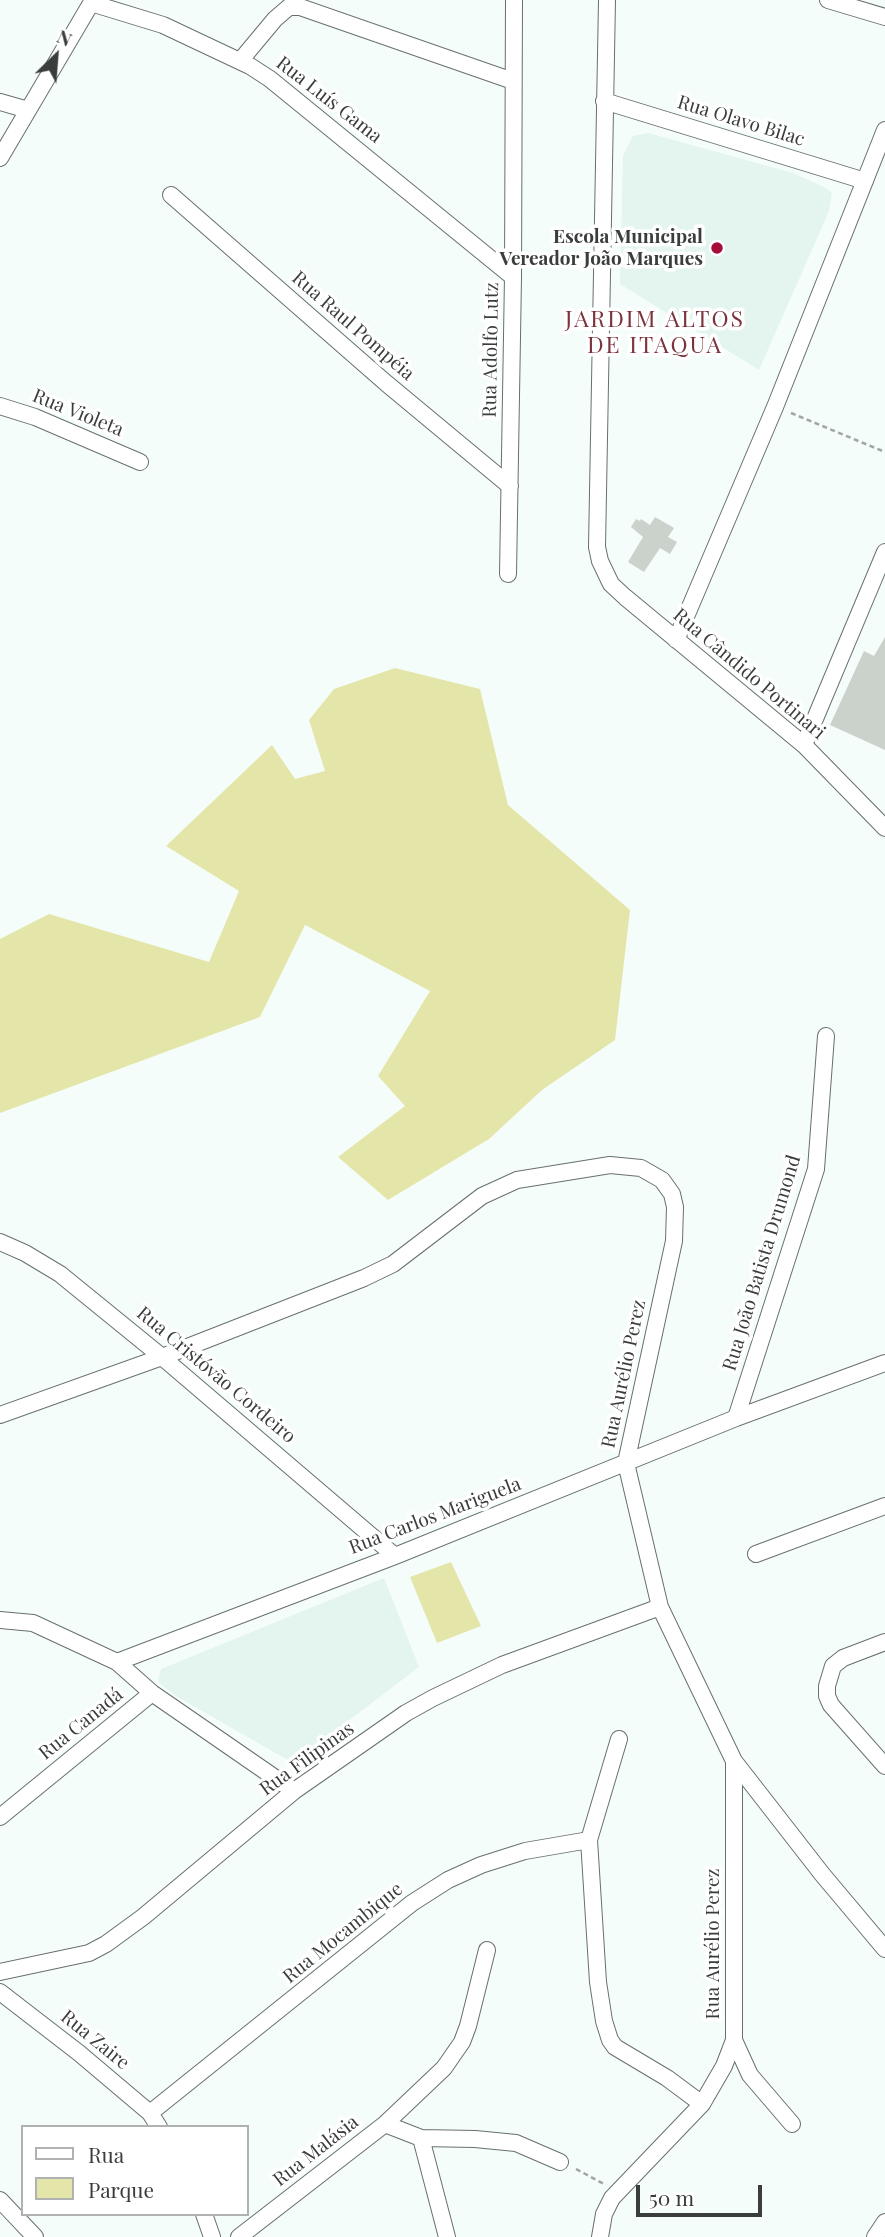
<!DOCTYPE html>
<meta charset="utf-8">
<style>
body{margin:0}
#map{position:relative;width:885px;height:2237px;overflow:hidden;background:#f4fdfa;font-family:"Playfair Display",serif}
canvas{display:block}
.legend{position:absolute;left:21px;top:2125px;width:228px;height:91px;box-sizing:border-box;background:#fff;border:2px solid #b0b1b1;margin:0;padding:9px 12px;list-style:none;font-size:21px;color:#3a3d3c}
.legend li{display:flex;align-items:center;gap:14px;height:35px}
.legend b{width:35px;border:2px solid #b0b1b1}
.north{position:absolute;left:21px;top:21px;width:70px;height:70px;-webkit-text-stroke:5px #fff;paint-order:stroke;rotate:25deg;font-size:19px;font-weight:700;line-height:28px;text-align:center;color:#3a3d3c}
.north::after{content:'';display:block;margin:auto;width:24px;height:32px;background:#3a3d3c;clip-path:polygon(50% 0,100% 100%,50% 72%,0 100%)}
.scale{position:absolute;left:636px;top:2185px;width:126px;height:32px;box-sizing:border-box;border:4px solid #3a3d3c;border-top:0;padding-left:9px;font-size:21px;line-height:24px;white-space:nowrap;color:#3a3d3c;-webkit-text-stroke:5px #fff;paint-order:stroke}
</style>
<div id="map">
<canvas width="885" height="2237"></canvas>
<ul class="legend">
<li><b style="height:9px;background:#fff"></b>Rua</li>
<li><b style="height:19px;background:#e4e6a9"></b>Parque</li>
</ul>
<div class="north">N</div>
<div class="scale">50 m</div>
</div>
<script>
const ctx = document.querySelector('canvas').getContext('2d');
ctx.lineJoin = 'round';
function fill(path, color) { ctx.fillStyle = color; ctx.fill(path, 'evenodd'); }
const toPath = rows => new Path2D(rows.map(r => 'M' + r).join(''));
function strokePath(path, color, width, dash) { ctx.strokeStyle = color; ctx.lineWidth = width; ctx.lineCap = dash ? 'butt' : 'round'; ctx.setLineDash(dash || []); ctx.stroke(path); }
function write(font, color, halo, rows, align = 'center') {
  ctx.font = font + ' "Playfair Display",serif'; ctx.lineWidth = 7; ctx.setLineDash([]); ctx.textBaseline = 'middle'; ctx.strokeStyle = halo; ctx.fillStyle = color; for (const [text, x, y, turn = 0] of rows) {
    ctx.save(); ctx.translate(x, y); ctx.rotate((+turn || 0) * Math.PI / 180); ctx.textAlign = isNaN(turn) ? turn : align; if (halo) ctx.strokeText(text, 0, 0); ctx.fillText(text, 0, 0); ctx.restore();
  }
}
const built = toPath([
 [648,133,793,173,824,187,832,193,829,211,759,370,620,284,623,156,633,136],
 [384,1578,419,1667,293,1763,176,1696,158,1682,161,1669]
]);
const green = toPath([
 [395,668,480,689,508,805,630,910,615,1040,542,1090,489,1139,388,1200,338,1157,405,1106,378,1076,430,991,305,925,260,1017,0,1113,0,939,49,914,209,962,239,891,166,846,272,745,295,779,325,771,309,720,334,689],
 [451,1562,481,1626,437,1643,410,1577]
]);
const building = toPath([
 [655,517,674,528,668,537,677,542,670,554,660,548,644,572,628,562,643,537,631,527,636,519,640,521,641,519,650,525],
 [885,637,885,750,830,725,864,651,874,656]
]);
const path = toPath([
 [791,413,885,452],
 [576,2169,604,2184]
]);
const street = toPath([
 [607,0,597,547,600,561,611,584,625,597,804,745,885,828],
 [828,0,885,17],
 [91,3,163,25,250,66,270,79,513,277],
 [240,61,275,19,289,7,300,7,513,81],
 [604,101,865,181],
 [0,102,28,110],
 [0,158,93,0],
 [171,195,386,383,510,486],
 [0,406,35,417,140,462],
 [508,574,513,277,514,0],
 [676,640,775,407,885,130],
 [804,745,885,552],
 [0,1242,25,1253,60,1274,162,1357,395,1556],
 [0,1415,162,1357,364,1278,393,1264,482,1196,517,1180,610,1165,641,1168,662,1180,672,1194,675,1207,674,1241,626,1463,660,1607,734,1761,734,2040,724,2066,702,2104,612,2198,604,2214,600,2237],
 [736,1418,816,1169,826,1036],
 [756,1554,885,1506],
 [0,1620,33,1623,117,1662,152,1693,294,1791],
 [885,1642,843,1658,833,1666,827,1686,827,1696,831,1705,885,1766],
 [117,1662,395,1556,736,1418,885,1363],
 [619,1739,589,1840,598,1982,604,2021,610,2040,615,2047,667,2078,702,2104],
 [734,1761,822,1874,885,1949],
 [0,1817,152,1693],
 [0,1972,89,1953,106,1944,143,1917,294,1791,406,1713,433,1698,502,1665,660,1607],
 [0,1992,79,2053,150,2113,159,2127],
 [734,2040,750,2075,792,2124],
 [150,2113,412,1903,448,1880,481,1865,525,1851,589,1840],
 [385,2124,421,2138,475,2139,516,2143,560,2162],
 [421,2138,447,2237],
 [0,2200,35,2237],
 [204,2214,212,2237],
 [239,2237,385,2124,444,2068,462,2042,468,2026,487,1950],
 [875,2237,885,2222]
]);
const markers = [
 [717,248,7,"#a70e37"]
];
const streetNames = [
 ["Rua Luís Gama",329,100,38],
 ["Rua Olavo Bilac",741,121,17],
 ["Rua Raul Pompéia",353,326,41],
 ["Rua Adolfo Lutz",491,350,-89],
 ["Rua Violeta",78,413,22],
 ["Rua Cândido Portinari",749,674,40],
 ["Rua João Batista Drumond",762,1263,-73],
 ["Rua Aurélio Perez",624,1374,-78],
 ["Rua Cristóvão Cordeiro",216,1375,40],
 ["Rua Carlos Mariguela",435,1516,-21],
 ["Rua Canadá",81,1724,-39],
 ["Rua Filipinas",307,1759,-36],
 ["Rua Mocambique",343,1933,-39],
 ["Rua Aurélio Perez",713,1944,-90],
 ["Rua Zaire",95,2040,39],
 ["Rua Malásia",316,2151,-38]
];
const poiNames = [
 ["Escola Municipal",703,237],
 ["Vereador João Marques",703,259]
];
const quarterNames = [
 ["JARDIM ALTOS",655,320],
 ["DE ITAQUA",655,346]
];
fill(built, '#e3f5ee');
fill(green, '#e4e6a9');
fill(building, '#cbd1cb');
strokePath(street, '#68706d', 18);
strokePath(path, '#9fa6a4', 2.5, [5, 3.5]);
strokePath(street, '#fff', 16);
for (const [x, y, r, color] of markers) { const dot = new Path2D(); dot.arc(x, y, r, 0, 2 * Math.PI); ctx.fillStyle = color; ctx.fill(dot); strokePath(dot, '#fff', 2.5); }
write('19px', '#3a3d3c', '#fff', streetNames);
write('bold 19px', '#3a3d3c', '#fff', poiNames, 'right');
ctx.letterSpacing = '2px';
write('23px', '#7b333c', '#fff', quarterNames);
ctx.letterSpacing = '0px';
</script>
